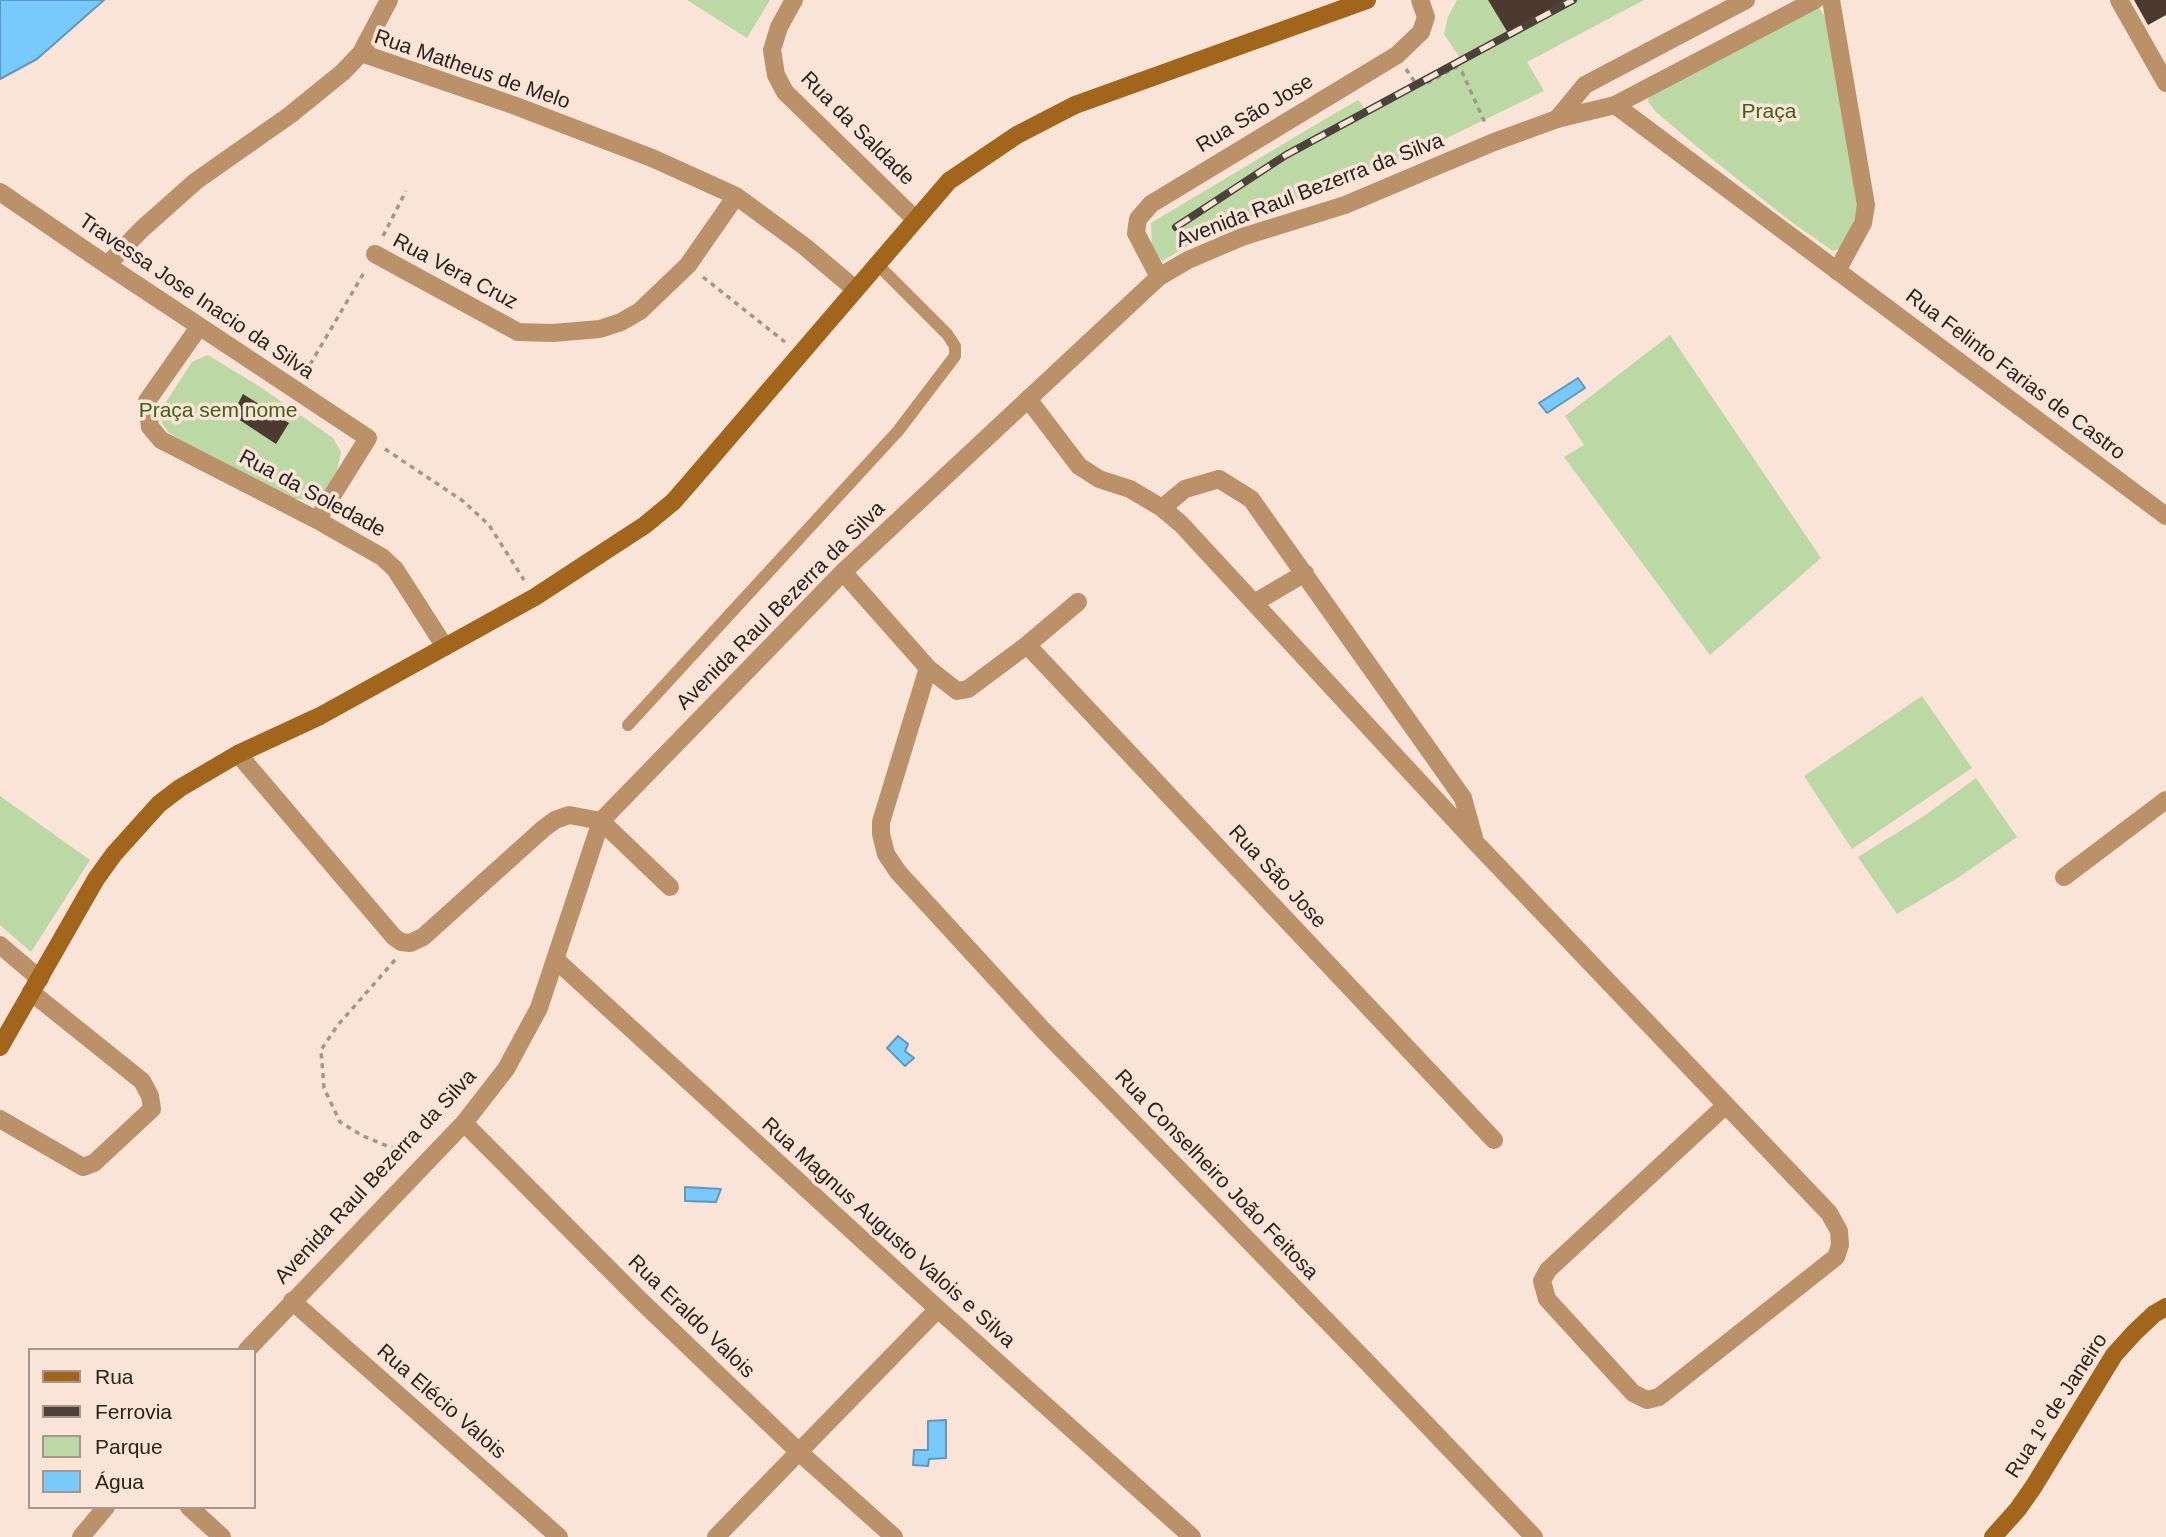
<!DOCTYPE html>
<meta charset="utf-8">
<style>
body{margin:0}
#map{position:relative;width:2166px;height:1537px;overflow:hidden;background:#fae3d7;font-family:Arial,sans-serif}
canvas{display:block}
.legend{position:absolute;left:28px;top:1348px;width:228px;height:161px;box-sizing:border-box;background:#fae3d7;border:2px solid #a7968d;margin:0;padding:9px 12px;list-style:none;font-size:21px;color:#2b231e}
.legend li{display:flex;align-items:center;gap:14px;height:35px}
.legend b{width:35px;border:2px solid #a7968d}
</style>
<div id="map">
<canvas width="2166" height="1537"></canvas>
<ul class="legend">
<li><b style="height:9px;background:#a1651b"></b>Rua</li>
<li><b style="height:9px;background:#4c413b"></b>Ferrovia</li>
<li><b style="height:19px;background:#bcd8a5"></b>Parque</li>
<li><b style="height:19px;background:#77cafb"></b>Água</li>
</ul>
</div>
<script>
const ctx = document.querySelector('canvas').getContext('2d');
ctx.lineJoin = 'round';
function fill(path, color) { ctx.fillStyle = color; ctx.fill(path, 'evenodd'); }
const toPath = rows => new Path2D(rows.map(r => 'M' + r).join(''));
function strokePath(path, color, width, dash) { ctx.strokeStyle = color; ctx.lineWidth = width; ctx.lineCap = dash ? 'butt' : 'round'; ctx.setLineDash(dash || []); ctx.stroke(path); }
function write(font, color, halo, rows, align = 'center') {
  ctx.font = font + ' Arial,sans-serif'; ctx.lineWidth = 7; ctx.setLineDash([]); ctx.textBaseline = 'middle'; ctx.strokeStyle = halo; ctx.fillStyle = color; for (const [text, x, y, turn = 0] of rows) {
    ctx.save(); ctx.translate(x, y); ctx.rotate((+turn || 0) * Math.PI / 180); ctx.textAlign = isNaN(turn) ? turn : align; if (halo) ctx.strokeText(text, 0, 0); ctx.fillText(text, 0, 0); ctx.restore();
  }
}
const green = toPath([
 [687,0,770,0,747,38],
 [1457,0,1562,0,1460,58,1444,34,1448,17],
 [1571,0,1644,0,1527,62,1544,91,1395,163,1219,228,1162,261,1152,249,1151,223,1310,128,1358,100,1366,110],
 [1818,6,1826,18,1857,195,1857,210,1844,247,1833,251,1790,221,1701,150,1656,112,1648,102,1649,96],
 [1670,335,1821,558,1710,655,1564,457,1584,445,1565,416],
 [208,355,265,390,333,438,341,452,336,475,323,496,312,500,293,499,183,442,168,432,162,423,161,414,164,405,192,362],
 [1922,696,1972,768,1852,849,1804,776],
 [1976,778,2017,837,1959,877,1897,914,1858,857,1924,816],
 [0,796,90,860,31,952,0,925]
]);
const water = toPath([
 [0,0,104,0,37,59,0,79,0,0],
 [1578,378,1585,388,1547,413,1539,403,1578,378],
 [898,1036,908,1044,905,1051,914,1058,905,1066,887,1048,898,1036],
 [685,1187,721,1189,716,1202,685,1201,685,1187],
 [946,1420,946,1458,929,1459,928,1466,913,1465,914,1450,928,1450,928,1421,946,1420]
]);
const building = toPath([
 [1488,0,1565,0,1508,33],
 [2134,0,2166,0,2166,15,2148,25],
 [243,394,289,423,276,444,232,415]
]);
const path = toPath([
 [1406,69,1416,84,1424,85,1456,67,1462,72,1486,125],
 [383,236,406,191],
 [703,277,785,342],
 [305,373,365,271],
 [385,449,463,501,489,525,524,580],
 [395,960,337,1026,321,1050,324,1088,340,1122,363,1136,409,1155]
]);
const service = toPath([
 [628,725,898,431,955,356,955,346,947,334,877,264]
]);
const minor = toPath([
 [794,0,779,27,772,50,776,75,785,92,915,219],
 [1831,0,1866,205,1863,223,1837,271],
 [2119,0,2166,83],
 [361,53,513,105,652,158,736,196,804,246,855,289],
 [1557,119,1615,105,1815,0],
 [1557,119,1585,85,1746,0],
 [0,192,107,265,368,438,317,520],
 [375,254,518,332,553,333,600,329,621,322,640,311,688,265,736,196],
 [107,265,142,229,196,181,290,115,343,72,361,53,389,0],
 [1159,277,1136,233,1138,219,1151,204,1397,55,1421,32,1426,17,1420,0],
 [199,327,147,401,150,427,161,440,317,520,382,557,395,569,445,647],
 [1028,399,1079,466,1099,479,1130,489,1162,508,1181,524,1476,843,1726,1105,1829,1213,1839,1231,1840,1245,1836,1257,1659,1397,1647,1400,1633,1393,1547,1299,1542,1281,1548,1270,1726,1105],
 [1162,508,1185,489,1219,479,1251,499,1463,798,1474,838],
 [843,572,928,668,957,691,968,689,1027,645,1078,602],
 [1254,603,1305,573],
 [1027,645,1494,1140],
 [928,668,881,822,881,834,886,854,898,872,1043,1030,1364,1359,1534,1537],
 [238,754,394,937,401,942,410,943,423,937,543,829,555,820,569,815,601,821,670,887],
 [2064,877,2166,800],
 [0,945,40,979],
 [556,960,938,1309,1192,1537],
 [0,1119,83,1167,94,1163,152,1109,150,1096,142,1081,31,992],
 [464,1123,640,1300,799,1452,894,1537],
 [292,1301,559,1537],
 [716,1537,938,1309]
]);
const tertiary = toPath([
 [1615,105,2166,516],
 [247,1350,464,1123,506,1069,539,1008,601,821,843,572,1159,277,1188,260,1242,237,1345,205,1494,142,1557,119],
 [189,1507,222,1537],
 [81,1537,106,1507]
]);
const secondary = toPath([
 [0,1047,96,879,114,854,159,804,180,788,238,754,320,716,535,597,645,525,673,502,687,486,949,181,1017,135,1075,105,1367,0],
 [1993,1537,2018,1509,2034,1486,2114,1355,2134,1333,2154,1314,2166,1307]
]);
const rail = toPath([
 [1176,227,1286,155,1573,0]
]);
const streetNames = [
 ["Rua Matheus de Melo",472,70,19],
 ["Rua São Jose",1255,114,-31],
 ["Rua da Saldade",857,129,45],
 ["Avenida Raul Bezerra da Silva",1310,191,-21],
 ["Rua Vera Cruz",455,272,28],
 ["Travessa Jose Inacio da Silva",196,297,34],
 ["Rua Felinto Farias de Castro",2015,375,37],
 ["Rua da Soledade",312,494,28],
 ["Avenida Raul Bezerra da Silva",781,606,-45],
 ["Rua São Jose",1277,877,47],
 ["Rua Conselheiro João Feitosa",1216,1175,46],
 ["Avenida Raul Bezerra da Silva",376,1177,-47],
 ["Rua Magnus Augusto Valois e Silva",888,1233,42],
 ["Rua Eraldo Valois",691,1317,44],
 ["Rua Elécio Valois",441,1402,41],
 ["Rua 1º de Janeiro",2057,1406,-57]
];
const parkNames = [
 ["Praça",1769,112],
 ["Praça sem nome",218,411]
];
fill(green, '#bcd8a5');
fill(water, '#77cafb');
strokePath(water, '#6098b9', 2);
fill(building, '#4c3a30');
strokePath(path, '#a6958c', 3.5, [5, 5]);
strokePath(service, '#ba9168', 12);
strokePath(minor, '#ba9168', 18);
strokePath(tertiary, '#ba9168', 18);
strokePath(secondary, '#a1651b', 18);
strokePath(rail, '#4c413b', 8);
strokePath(rail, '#fae3d7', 5, [16]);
write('21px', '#2b231e', '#fae3d7', streetNames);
write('21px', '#3f6115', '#fae3d7', parkNames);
</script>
